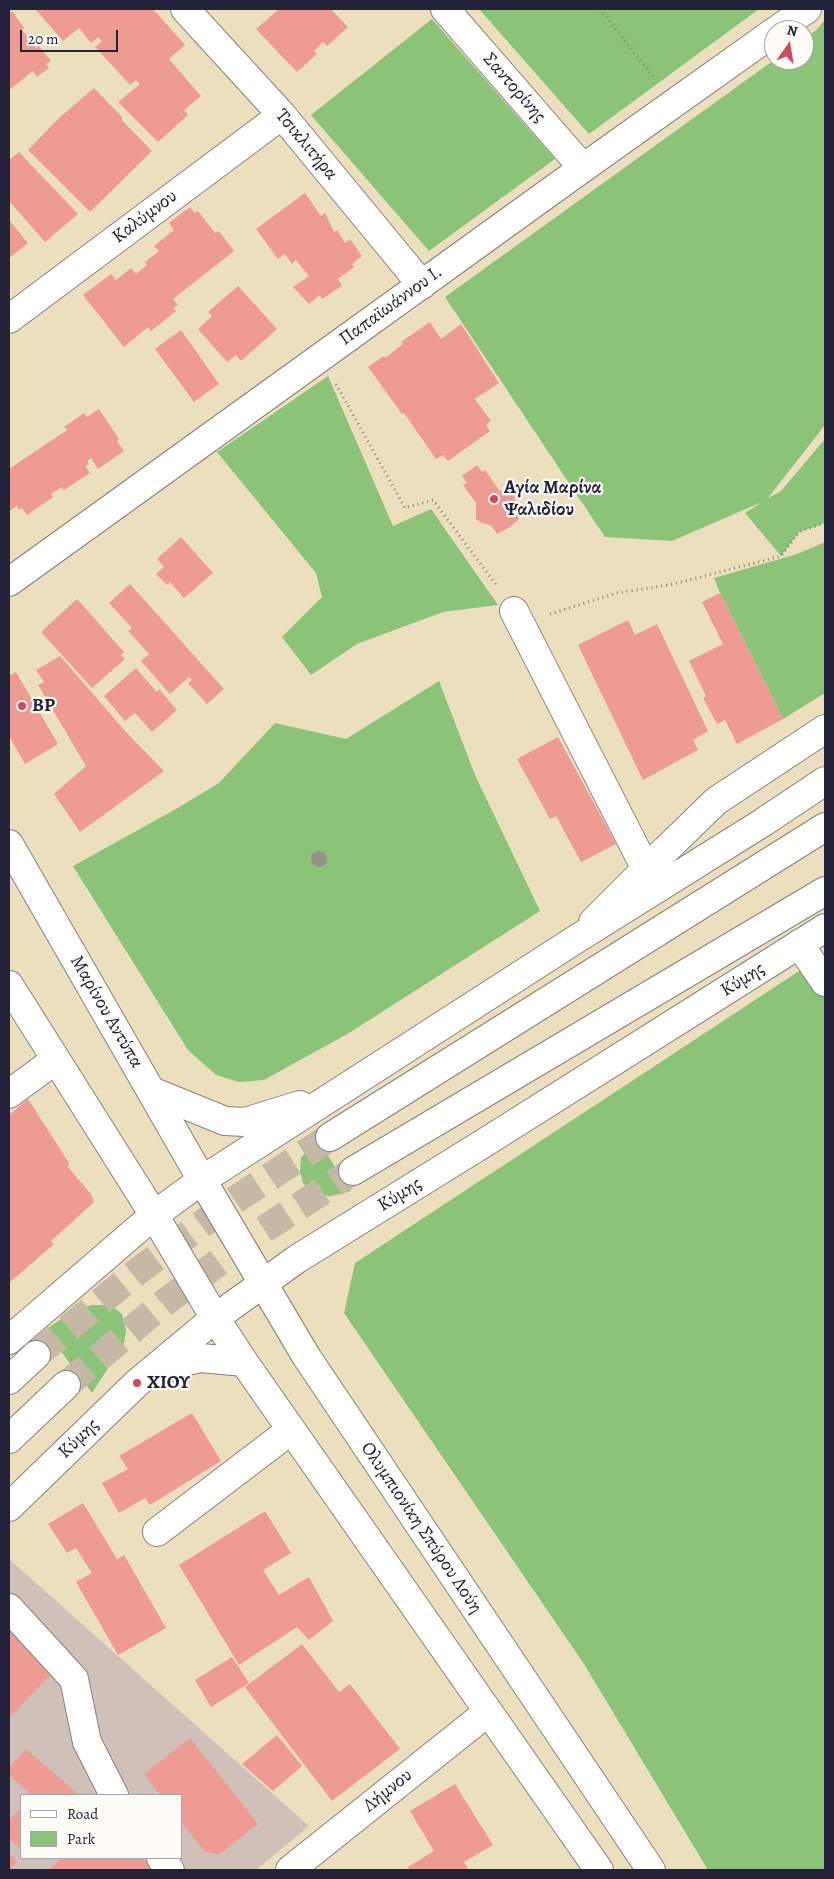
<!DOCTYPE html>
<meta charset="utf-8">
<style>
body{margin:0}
#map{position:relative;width:834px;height:1879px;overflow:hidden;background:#ecdfbe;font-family:Alegreya,serif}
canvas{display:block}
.frame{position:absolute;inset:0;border:10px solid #22223b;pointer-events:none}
.legend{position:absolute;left:20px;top:1794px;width:162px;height:65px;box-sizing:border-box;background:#fdfcf7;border:1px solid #a5a5ac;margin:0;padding:6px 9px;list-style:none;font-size:15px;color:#22223b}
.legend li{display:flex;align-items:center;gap:10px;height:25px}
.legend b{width:25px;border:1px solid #a5a5ac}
.north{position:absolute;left:764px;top:20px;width:50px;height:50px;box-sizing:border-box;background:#fdfcf7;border:1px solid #a5a5ac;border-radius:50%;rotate:13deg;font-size:14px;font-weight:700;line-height:20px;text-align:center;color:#22223b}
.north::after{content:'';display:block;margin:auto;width:18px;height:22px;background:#d1495b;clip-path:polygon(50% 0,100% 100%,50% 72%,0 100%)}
.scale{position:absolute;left:20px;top:30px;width:98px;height:22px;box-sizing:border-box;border:2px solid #22223b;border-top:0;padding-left:6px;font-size:15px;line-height:18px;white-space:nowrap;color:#22223b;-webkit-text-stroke:4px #fdfcf7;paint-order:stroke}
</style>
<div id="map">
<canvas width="834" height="1879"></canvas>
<div class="frame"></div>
<ul class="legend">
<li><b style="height:6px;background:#fff"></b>Road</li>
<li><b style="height:14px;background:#8bc479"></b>Park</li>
</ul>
<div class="north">N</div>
<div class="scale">20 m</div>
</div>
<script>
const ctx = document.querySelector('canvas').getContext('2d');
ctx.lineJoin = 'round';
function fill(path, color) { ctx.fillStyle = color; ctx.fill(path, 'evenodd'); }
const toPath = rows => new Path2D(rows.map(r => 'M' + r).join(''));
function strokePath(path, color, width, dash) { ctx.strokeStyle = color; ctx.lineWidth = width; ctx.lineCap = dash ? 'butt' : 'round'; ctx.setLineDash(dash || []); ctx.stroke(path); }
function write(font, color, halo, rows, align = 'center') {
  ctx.font = font + ' Alegreya,serif'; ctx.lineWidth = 4.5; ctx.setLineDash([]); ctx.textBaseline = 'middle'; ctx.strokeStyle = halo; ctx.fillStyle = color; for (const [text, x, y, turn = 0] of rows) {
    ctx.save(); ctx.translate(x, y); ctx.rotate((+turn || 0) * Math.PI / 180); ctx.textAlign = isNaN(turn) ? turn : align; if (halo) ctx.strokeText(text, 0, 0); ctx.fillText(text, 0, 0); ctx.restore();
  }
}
const industrial = toPath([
 [9,1559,309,1826,256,1870,9,1870],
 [21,1795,181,1795,181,1858,21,1858]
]);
const green = toPath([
 [479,9,759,9,589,134],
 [432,19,555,159,429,251,311,115],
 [825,20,825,425,768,498,781,491,825,439,825,523,799,532,781,556,745,513,762,502,672,541,605,537,445,297,774,60,804,60,804,39,815,31],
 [328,376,393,526,431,509,498,605,443,612,357,644,311,675,282,637,322,597,316,573,217,452],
 [825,542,825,693,783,719,720,593,714,578,797,554],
 [439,681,475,775,540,911,349,1033,264,1080,239,1082,216,1075,188,1050,73,866,176,809,219,783,275,723,346,739],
 [825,954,825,1870,708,1870,584,1664,344,1313,355,1263],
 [317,1139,351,1191,332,1196,319,1195,312,1192,303,1183,300,1171,301,1158,308,1148],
 [92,1305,104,1305,116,1309,122,1314,126,1330,124,1343,121,1348,92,1393,45,1330,75,1310]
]);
const building = toPath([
 [35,9,153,9,185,45,169,59,201,96,184,110,188,115,158,142,118,102,140,84,136,80,130,85,95,47,102,41,98,37,91,43,79,28,63,41],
 [279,9,331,9,348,27,327,46,323,42,314,51,317,54,297,72,256,29],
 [12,11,24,28,22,30,36,48,39,46,51,61,46,64,49,68,37,77,33,71,9,90,9,13],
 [94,88,122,117,122,120,152,151,90,212,28,150,59,118],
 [19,152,78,214,45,242,9,201,9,160],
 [305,193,321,216,325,213,334,232,337,230,345,243,350,239,362,256,352,264,354,267,338,279,342,286,322,299,320,295,309,304,293,287,309,276,296,260,292,264,285,254,278,259,256,229],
 [190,207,195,213,198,211,215,233,219,231,234,251,173,299,178,305,173,308,176,311,151,331,148,327,124,347,83,295,111,274,116,280,131,268,136,274,147,265,145,262,159,251,154,246,174,230,169,223],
 [9,220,28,243,9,258],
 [238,286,277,329,241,361,236,355,227,362,198,329,212,316,208,312],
 [430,322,441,339,461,324,499,383,475,399,491,421,486,425,490,431,448,461,443,455,436,459,404,413,402,414,368,367,384,356,385,358,403,344,401,342],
 [181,330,219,384,194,402,155,349],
 [99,409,119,439,117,441,124,451,98,469,91,458,87,461,89,464,85,466,90,473,64,490,62,487,51,494,53,497,27,515,22,508,19,510,17,506,9,511,9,469,67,430,64,427,84,413,87,417],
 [477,465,482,472,485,470,499,490,507,491,514,495,516,503,513,510,519,519,510,527,497,534,491,525,482,523,476,519,476,503,463,485,467,483,462,476],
 [181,537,213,573,184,598,170,582,167,585,156,574,164,567,157,559],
 [130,584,224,689,207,704,188,683,192,680,189,677,170,694,141,661,149,654,128,631,132,628,109,603],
 [720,593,783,719,737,744,725,720,717,724,703,698,706,696,689,661,723,644,702,602],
 [77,599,124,652,121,655,125,659,92,688,41,632],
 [628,620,635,635,657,624,708,731,693,740,698,750,643,780,578,645],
 [60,656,126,732,164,771,80,832,54,794,86,766,38,685,44,682,36,670],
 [136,668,157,692,159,689,177,710,152,732,135,713,125,721,104,696],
 [16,672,58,744,25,764,9,736,9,676],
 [558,737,616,844,581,862,556,816,550,819,517,759],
 [28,1099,69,1163,68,1167,91,1194,94,1202,51,1241,54,1244,9,1283,9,1115],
 [192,1413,221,1461,150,1505,145,1498,119,1513,102,1483,128,1469,119,1456],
 [83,1503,117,1559,124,1555,166,1628,118,1655,76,1582,92,1573,76,1548,67,1553,48,1524],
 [265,1511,291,1553,263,1570,279,1595,309,1577,333,1621,309,1640,297,1627,239,1665,179,1565],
 [9,1624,56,1669,9,1718],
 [302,1644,339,1692,350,1684,400,1749,332,1801,245,1687],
 [232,1657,249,1683,211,1707,195,1680],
 [277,1735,302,1766,273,1791,242,1764],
 [190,1738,258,1824,220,1854,205,1852,181,1822,181,1795,160,1795,144,1774],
 [26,1749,79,1795,32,1795,9,1775,9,1768],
 [455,1784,493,1845,464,1862,469,1870,410,1870,408,1867,434,1851,410,1811],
 [21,1807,21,1849,9,1838,9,1821],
 [9,1853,17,1861,9,1870],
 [63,1858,143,1858,153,1870,48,1870]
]);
const majorTunnel = toPath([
 [36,1355,138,1271,232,1202,330,1137],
 [66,1385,164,1303,257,1234,353,1171]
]);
const path = toPath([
 [600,9,655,79],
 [336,384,405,508,433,500,497,586],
 [550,614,617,593,674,584,781,556,799,532,825,523]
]);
const minor = toPath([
 [185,9,282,115,422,285],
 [445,9,583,168],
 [777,30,807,9],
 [9,319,282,115],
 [9,582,583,168,774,32],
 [514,611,646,869],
 [9,844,202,1180],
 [593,922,646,869,716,801,825,729],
 [799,944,825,982],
 [9,985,154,1215],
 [9,1094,55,1060],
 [157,1532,291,1430],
 [9,1608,74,1679,87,1742,114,1795],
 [161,1858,170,1870],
 [290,1870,488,1712]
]);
const major = toPath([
 [151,1091,225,1121,245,1122,300,1105],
 [330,1137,825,827],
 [353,1171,825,891],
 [202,1180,306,1356,651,1870],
 [154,1215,215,1318,244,1362,599,1870],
 [9,1340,154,1215,202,1180,578,938,762,823,825,781],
 [161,1371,177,1363,201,1358,244,1362],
 [9,1380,36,1355],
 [9,1439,66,1385],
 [9,1507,137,1383,215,1318,297,1259,484,1143,825,928]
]);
const trees = [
 [319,859]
];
const markers = [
 [494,499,5,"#d1495b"],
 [22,706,5,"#d1495b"],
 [137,1383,5,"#d1495b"]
];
const streetNames = [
 ["Σαντορίνης",514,88,49],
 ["Τσικλιτήρα",306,145,50],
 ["Καλύμνου",145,217,-37],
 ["Παπαϊωάννου Ι.",391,306,-36],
 ["Κύμης",743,980,-32],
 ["Μαρίνου Αντύπα",106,1012,60],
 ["Κύμης",400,1195,-32],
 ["Κύμης",79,1439,-44],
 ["Ολυμπιονίκη Σπύρου Λούη",421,1528,56],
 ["Λήμνου",388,1791,-39]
];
const poiNames = [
 ["Αγία Μαρίνα",504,488],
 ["Ψαλιδίου",504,510],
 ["BP",32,706],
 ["ΧΙΟΥ",147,1383]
];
fill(industrial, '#cfc0ba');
fill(green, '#8bc479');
fill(building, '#ee9b93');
strokePath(majorTunnel, '#c4b9a4', 28, [28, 14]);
strokePath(minor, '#87807c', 30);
strokePath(major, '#87807c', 30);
strokePath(path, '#87807c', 3, [1, 4]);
strokePath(minor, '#fff', 28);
strokePath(major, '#fff', 28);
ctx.fillStyle = '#919682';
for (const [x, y] of trees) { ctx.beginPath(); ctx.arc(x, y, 8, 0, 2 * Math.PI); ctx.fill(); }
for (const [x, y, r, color] of markers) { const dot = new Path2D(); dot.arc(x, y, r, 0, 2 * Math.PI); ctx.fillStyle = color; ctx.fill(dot); strokePath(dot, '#fdfcf7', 2); }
write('19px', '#22223b', '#fdfcf7', streetNames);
write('bold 19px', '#22223b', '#fdfcf7', poiNames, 'left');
</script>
